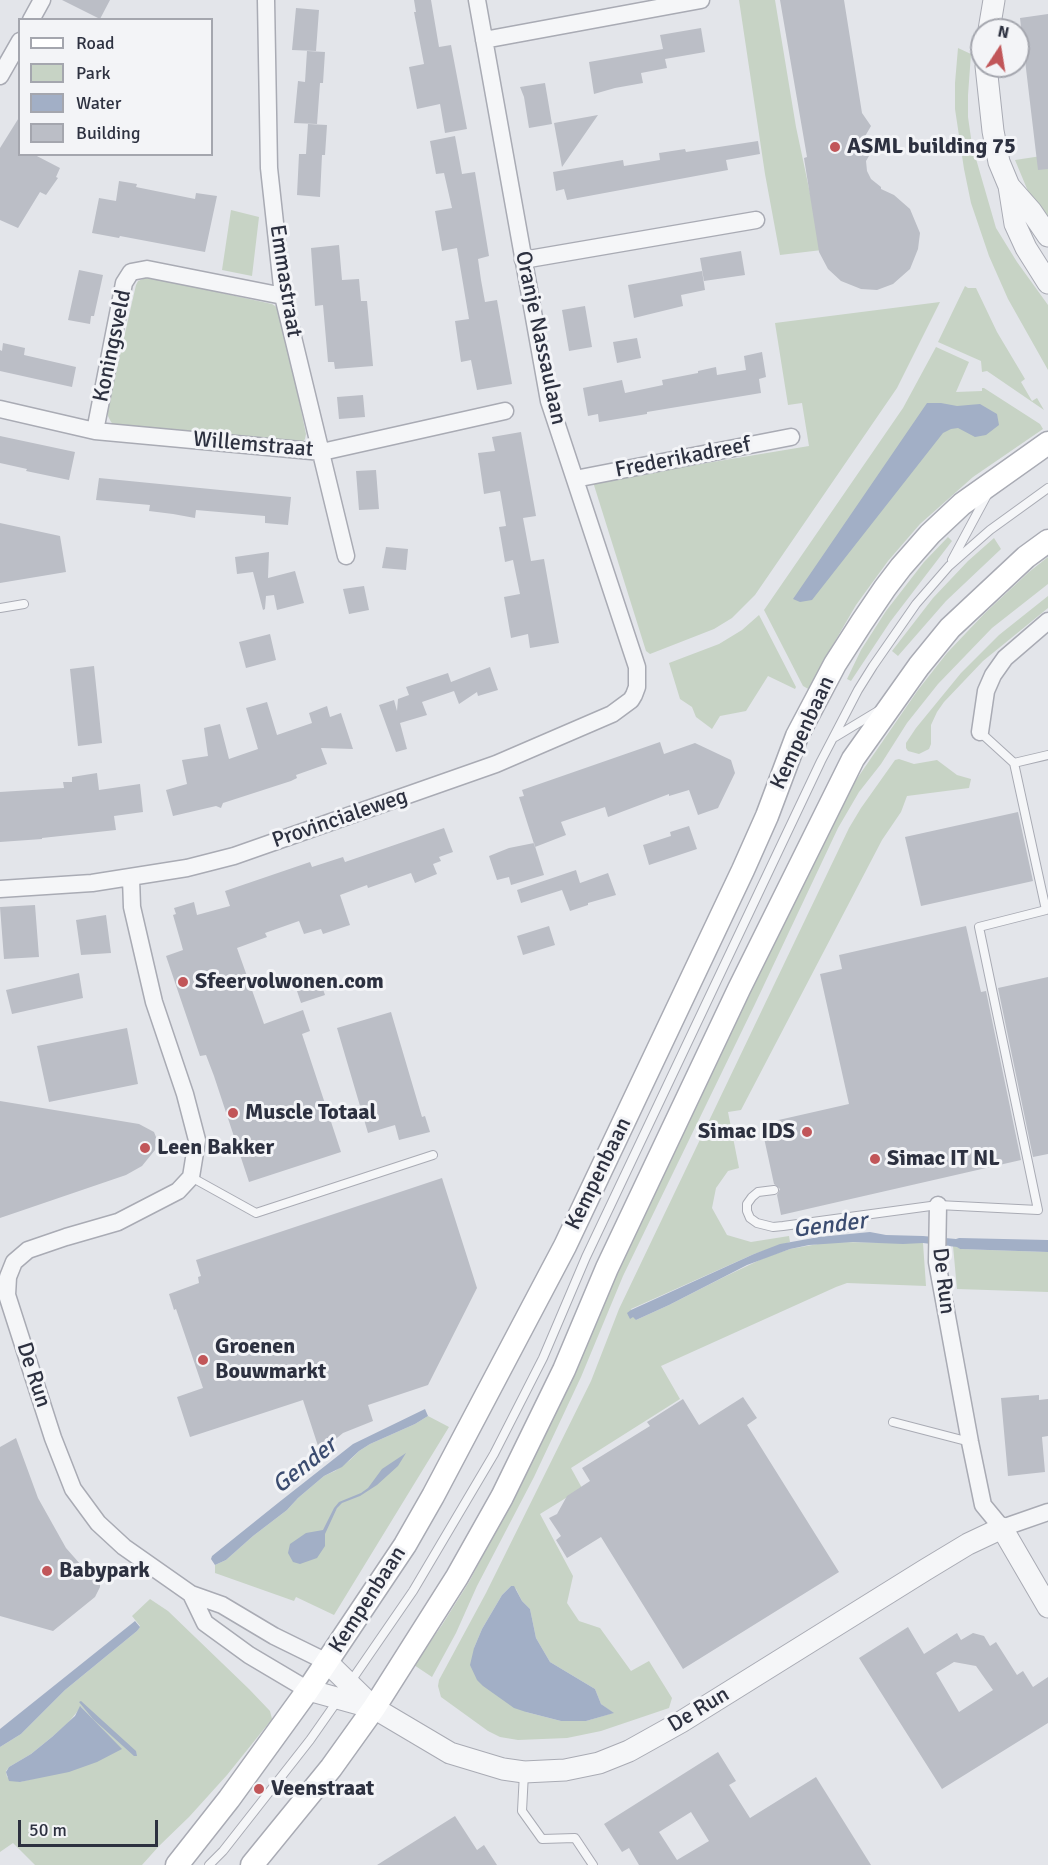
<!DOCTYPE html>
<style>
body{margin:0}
#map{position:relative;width:1048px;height:1865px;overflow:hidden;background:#e3e5ea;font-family:Signika,sans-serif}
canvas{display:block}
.legend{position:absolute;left:18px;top:18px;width:195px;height:138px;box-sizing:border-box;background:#f3f4f7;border:2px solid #a4a6ae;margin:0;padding:8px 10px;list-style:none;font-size:18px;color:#2d3140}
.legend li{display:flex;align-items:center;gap:12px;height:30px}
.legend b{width:30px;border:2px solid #a4a6ae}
.north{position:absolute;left:970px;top:18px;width:60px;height:60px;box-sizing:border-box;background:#f3f4f7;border:2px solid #a4a6ae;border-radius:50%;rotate:12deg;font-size:16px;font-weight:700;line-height:24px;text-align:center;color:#2d3140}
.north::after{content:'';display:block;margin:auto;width:21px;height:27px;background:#c15659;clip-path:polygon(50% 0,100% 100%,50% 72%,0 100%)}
.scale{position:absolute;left:18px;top:1820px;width:140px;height:27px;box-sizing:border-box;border:3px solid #2d3140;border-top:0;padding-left:8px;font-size:18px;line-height:21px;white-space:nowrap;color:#2d3140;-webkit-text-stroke:4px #f3f4f7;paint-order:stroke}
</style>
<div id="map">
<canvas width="1048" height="1865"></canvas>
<ul class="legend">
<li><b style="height:8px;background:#fff"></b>Road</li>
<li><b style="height:16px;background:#c7d3c5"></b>Park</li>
<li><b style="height:16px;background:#a2afc6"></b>Water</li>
<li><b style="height:16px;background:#bbbec6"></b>Building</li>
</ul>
<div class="north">N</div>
<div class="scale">50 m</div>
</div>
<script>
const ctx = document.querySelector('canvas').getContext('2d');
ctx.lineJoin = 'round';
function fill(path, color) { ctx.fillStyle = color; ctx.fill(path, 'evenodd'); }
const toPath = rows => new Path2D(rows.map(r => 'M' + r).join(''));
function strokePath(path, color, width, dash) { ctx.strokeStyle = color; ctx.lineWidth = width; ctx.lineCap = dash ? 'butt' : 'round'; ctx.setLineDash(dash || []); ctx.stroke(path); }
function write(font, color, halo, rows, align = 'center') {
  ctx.font = font + ' Signika,sans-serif'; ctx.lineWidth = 6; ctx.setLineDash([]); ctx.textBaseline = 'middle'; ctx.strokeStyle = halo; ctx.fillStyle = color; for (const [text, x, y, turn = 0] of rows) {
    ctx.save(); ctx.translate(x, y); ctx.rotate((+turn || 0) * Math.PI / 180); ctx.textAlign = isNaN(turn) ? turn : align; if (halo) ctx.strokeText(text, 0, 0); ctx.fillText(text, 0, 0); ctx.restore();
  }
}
const green = toPath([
 [739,0,775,0,796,127,822,250,780,255,765,174],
 [958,48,971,54,968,95,968,117,972,145,996,228,1017,262,1048,305,1048,370,1008,299,989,256,971,203,964,169,955,109,955,83],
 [1048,155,1048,227,1030,196,1015,160],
 [231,210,259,217,252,276,222,270],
 [148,277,272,304,278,308,281,314,306,434,305,439,302,443,115,426,111,422,108,416,108,408,136,285,138,281],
 [965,286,968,288,976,288,997,332,1025,379,1021,382,1032,401,1037,398,1044,410,987,371,982,372,981,361,938,342],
 [940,302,897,388,755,595,732,618,714,629,650,654,646,651,593,482,809,446,802,403,788,405,775,323],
 [936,347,969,362,956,392,982,391,982,388,984,388,1040,424,1043,429,973,477,920,524,888,561,856,605,827,655,810,690,803,686,764,610,903,408],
 [948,537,952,541,890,622,851,681,847,679,861,650,886,611,924,562],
 [994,538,1001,549,946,601,898,656,892,651,933,598,968,561],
 [1048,557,1048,584,992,628,938,684,907,723,881,764,859,792,838,828,755,1004,623,1276,581,1377,534,1477,477,1586,456,1633,432,1677,414,1665,442,1625,469,1582,526,1473,575,1374,617,1272,834,812,918,690,947,653,984,614,1029,572],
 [1048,596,1048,608,983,661,944,702,937,712,931,725,931,744,929,749,919,754,908,751,906,748,906,743,916,728,961,673,999,635],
 [759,615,796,687,795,689,768,676,746,711,720,716,712,729,696,717,692,707,680,699,669,663,719,644,742,630],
 [899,759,914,764,937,760,957,775,971,779,969,788,907,796,901,812,882,840,741,1110,728,1112,739,1168,728,1171,716,1188,712,1208,727,1235,751,1242,789,1236,790,1242,754,1254,631,1309,636,1320,669,1305,724,1277,766,1257,790,1249,829,1242,923,1243,926,1286,847,1283,836,1287,661,1366,680,1399,571,1468,582,1488,540,1514,573,1576,567,1603,579,1621,600,1628,631,1671,649,1661,672,1698,669,1708,601,1731,567,1738,518,1740,500,1737,488,1731,441,1697,438,1686,439,1680,486,1593,591,1381,619,1309,849,828,861,808,895,760],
 [511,1586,516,1589,522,1601,530,1609,536,1638,550,1662,595,1689,601,1704,613,1713,586,1721,561,1721,526,1712,474,1648,482,1629,502,1595],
 [953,1246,958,1247,960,1249,1048,1252,1048,1292,957,1289],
 [428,1416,449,1427,334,1615,296,1597,294,1601,215,1573,215,1565,226,1560,253,1536,287,1510,298,1498,324,1476,335,1471,350,1460,359,1451,370,1444,415,1424],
 [150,1599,168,1611,249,1689,270,1711,272,1719,227,1775,189,1817,159,1846,142,1865,35,1865,13,1843,0,1852,0,1747,21,1734,65,1690,137,1631,140,1626,132,1616],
 [81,1707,121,1749,40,1777,20,1782,7,1777,6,1771,9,1767,31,1754,52,1737,68,1723]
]);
const water = toPath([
 [927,403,941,403,957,406,980,404,997,414,999,425,986,435,975,437,958,428,951,429,943,433,812,600,800,602,793,599],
 [870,1232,886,1235,923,1236,956,1239,959,1238,1048,1240,1048,1252,960,1249,957,1247,923,1243,903,1244,853,1242,809,1245,790,1249,747,1265,669,1305,636,1320,633,1317,630,1319,627,1313,631,1310,754,1254,780,1244,819,1237],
 [425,1409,428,1416,415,1424,370,1444,359,1451,342,1467,324,1476,298,1498,287,1510,253,1536,226,1560,215,1565,211,1559,212,1556,278,1503,353,1444],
 [406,1453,398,1466,377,1485,360,1496,342,1503,337,1508,325,1534,325,1546,317,1558,300,1564,293,1562,288,1553,290,1544,306,1533,323,1530,334,1508,339,1502,361,1493,368,1488,382,1469],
 [511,1586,514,1586,522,1601,530,1609,536,1638,550,1662,595,1689,601,1704,614,1713,586,1721,561,1721,526,1712,514,1708,483,1686,477,1680,470,1665,474,1648,482,1629,502,1595],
 [135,1621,140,1627,137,1631,65,1690,21,1734,0,1747,0,1729],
 [81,1701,136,1751,137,1756,134,1756,93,1719,79,1702],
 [80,1706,122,1749,97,1762,69,1772,20,1782,9,1781,6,1772,9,1767,31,1754,52,1737,75,1716]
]);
const building = toPath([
 [62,0,110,0,100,19],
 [414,0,431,0,439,47,451,45,467,129,445,133,440,104,417,109,409,67,424,64,414,12,416,12],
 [780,0,844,0,862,113,871,126,860,145,872,151,866,161,867,171,871,179,881,187,881,189,894,195,910,209,920,233,918,249,910,269,893,284,877,290,861,289,841,281,828,269,819,252,804,158,807,157],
 [296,8,319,10,316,51,292,50],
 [1048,14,1048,169,1038,170,1020,18],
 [701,28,705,52,665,59,667,68,641,73,643,83,615,88,594,94,589,62,663,49,660,35],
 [307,51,325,52,323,83,320,83,317,124,294,123,298,81,305,82],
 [545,83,552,124,529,128,524,97,520,87],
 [598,115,562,167,554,123],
 [20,116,20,154,33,154,60,168,56,177,58,178,46,195,40,192,18,228,0,220,0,148],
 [308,124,327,125,325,155,322,155,320,197,297,195,299,154,306,154],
 [455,136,462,174,475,172,489,256,478,259,481,280,485,302,497,300,512,384,477,390,471,360,461,362,455,321,469,319,457,248,442,251,435,211,452,208,444,173,436,174,430,141],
 [758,141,760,154,726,160,728,170,567,200,564,189,556,191,553,172,623,160,624,166,660,160,659,153,685,149,686,152],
 [119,181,137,184,136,187,195,199,196,193,217,196,205,252,120,236,119,238,92,233,99,198,116,201],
 [339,245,342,280,359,279,361,301,367,301,373,366,335,369,334,362,328,362,323,305,315,306,311,248],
 [741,251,745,275,704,281,700,258],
 [79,270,103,275,94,316,91,316,90,324,68,320],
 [702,271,705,290,681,295,683,306,634,318,628,285],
 [585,306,592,347,569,351,562,310],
 [637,338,641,358,617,363,613,342],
 [3,343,25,348,24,355,76,367,72,387,0,371,0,350,2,351],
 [762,352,766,377,759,379,761,393,647,412,647,414,599,422,598,414,588,416,583,388,622,380,625,393,663,385,662,380,698,373,698,371,716,367,717,375,746,370,744,356],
 [363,395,365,417,339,419,337,397],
 [521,432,536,516,523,518,531,561,544,559,559,643,530,648,528,634,511,638,504,597,520,594,513,560,505,562,499,527,506,526,500,491,484,494,478,453,495,451,492,437],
 [0,436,75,452,69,480,26,471,27,469,0,463],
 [376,470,379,509,359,510,356,471],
 [99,478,291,497,288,525,265,523,265,516,196,510,195,518,173,514,149,511,150,505,96,500],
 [0,523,60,536,66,572,0,583],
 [386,547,408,549,406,570,382,568],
 [269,552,268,578,295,571,304,603,277,610,274,595,266,596,265,609,263,610,253,572,237,574,235,557],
 [364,586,369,610,349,614,343,589],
 [270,634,276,660,246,668,239,642],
 [94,666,102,743,78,746,70,669],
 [490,667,498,690,478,696,477,692,459,704,454,691,422,702,427,715,400,723,407,749,396,752,379,705,394,700,397,711,398,699,409,695,406,687,448,673,451,682],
 [267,702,277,735,312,723,309,713,327,706,330,717,341,713,353,749,321,748,327,764,296,775,297,778,291,781,223,803,221,808,216,806,173,816,166,790,187,784,182,760,208,756,204,728,220,724,229,759,258,749,246,708],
 [660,742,664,754,695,743,731,760,735,773,718,808,698,815,689,790,669,796,669,794,608,817,605,807,561,822,566,835,535,847,519,797,524,796,522,790],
 [97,773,99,790,140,784,143,812,114,816,116,830,42,838,42,839,0,842,0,792,64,788,63,782,72,782,72,777],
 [1018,812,1033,881,921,906,905,837],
 [689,826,697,849,649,865,643,845,671,836,670,832],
 [444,828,453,852,439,857,441,861,433,864,437,874,415,883,411,873,368,888,367,885,340,895,350,925,323,934,321,929,304,934,299,921,265,933,267,937,237,948,264,1024,303,1010,310,1031,302,1034,341,1152,249,1182,214,1076,206,1055,200,1056,166,956,183,950,173,915,176,914,174,908,194,902,197,915,230,906,225,891,310,862,312,867,343,857,345,862],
 [534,843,544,875,511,885,509,877,497,880,489,856,509,848],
 [576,870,580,883,608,873,616,895,588,903,588,905,570,911,562,890,521,903,517,890],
 [35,905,39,957,4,959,0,907],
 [106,915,111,953,81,955,76,920],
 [549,926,555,945,523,955,517,936],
 [966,926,981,992,986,991,1021,1160,781,1215,777,1195,780,1189,774,1184,761,1124,849,1104,820,974,842,969,839,955],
 [79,973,83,998,12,1014,6,990],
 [319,977,325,995,301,1003,295,985],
 [1048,977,1048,1154,1033,1157,998,988],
 [391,1012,422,1117,425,1116,430,1132,399,1140,395,1125,368,1133,337,1028],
 [127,1028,138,1084,49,1102,37,1046],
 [0,1101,139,1124,154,1132,156,1137,155,1150,142,1166,126,1175,0,1218],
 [442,1178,477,1288,428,1385,368,1405,373,1421,343,1433,320,1452,303,1400,190,1437,177,1397,203,1388,176,1309,174,1310,169,1294,199,1283,198,1277,201,1276,196,1260],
 [1039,1395,1039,1400,1048,1399,1048,1436,1042,1437,1045,1472,1008,1476,1001,1398],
 [743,1397,757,1418,747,1425,839,1572,683,1669,601,1537,567,1558,556,1540,561,1536,549,1518,557,1514,567,1496,590,1481,582,1468,650,1426,647,1422,683,1399,699,1425],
 [16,1438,38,1498,66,1548,81,1565,77,1569,96,1577,100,1582,100,1587,95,1597,53,1631,0,1616,0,1447],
 [908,1627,924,1654,957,1633,961,1640,973,1633,984,1636,990,1646,996,1642,1017,1675,1023,1671,1033,1687,1048,1677,1048,1723,942,1789,859,1658],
 [954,1662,976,1666,993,1690,959,1712,936,1673],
 [718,1752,736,1781,729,1785,750,1818,816,1777,871,1865,639,1865,629,1848,622,1852,604,1824],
 [691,1812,709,1841,677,1860,659,1832],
 [455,1816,477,1850,484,1845,497,1865,377,1865]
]);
const service = toPath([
 [952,560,987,495],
 [0,608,24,604],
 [835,737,878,711],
 [1014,763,1048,755],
 [191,1177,256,1213,433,1155],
 [774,1190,758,1192,752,1197,747,1204,747,1211,750,1218,757,1223,773,1227,783,1226,938,1205,1038,1210,979,927,1046,910,1014,763,980,732],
 [893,1422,970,1442],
 [349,1684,413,1591,494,1454,543,1358,586,1257,821,761,858,690,873,666,916,604,949,566,990,530,1048,488],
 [524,1773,522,1811,542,1839,575,1838,593,1865],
 [209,1865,223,1851,310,1740,338,1700]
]);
const minor = toPath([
 [266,0,269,168,283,296,346,556],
 [31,20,42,0],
 [484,40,701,0],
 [0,76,20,41],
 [523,260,756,220],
 [0,409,95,431,322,452,505,411],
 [95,431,124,283,131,272,147,269,283,296],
 [575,479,791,437],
 [980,732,986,691,993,675,1005,658,1048,621],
 [131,878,132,907,154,1002,185,1094,197,1140,191,1177,178,1191,118,1222,66,1237,28,1250,14,1262,8,1277,7,1295,53,1438,73,1489,98,1523,124,1547,191,1594,222,1605,274,1636,327,1662],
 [0,889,92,883,187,868,234,856,496,764,612,714,631,700,634,695,637,687,637,667,549,401,477,0],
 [938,1205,937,1262,970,1442,983,1505,1002,1528,1048,1512],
 [191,1594,205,1623,249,1655,308,1690]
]);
const tertiary = toPath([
 [989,30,994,0],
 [986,66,993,131,999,162,1009,186,1015,224,1026,248,1048,283],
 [1009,186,1031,211,1048,236],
 [327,1662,374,1708,450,1753,503,1769,524,1772,565,1770,599,1763,629,1751,681,1722,925,1570,968,1544,1002,1528,1048,1607],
 [308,1690,373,1708]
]);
const secondary = toPath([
 [177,1865,229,1799,308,1690,405,1545,433,1496,565,1246,743,870,767,816,797,736,835,664,862,622,885,588,901,567,930,534,962,504,1048,443],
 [252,1865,331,1768,374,1708,457,1577,502,1497,564,1370,607,1268,739,989,853,759,919,666,950,628,1026,557,1048,541]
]);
const markers = [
 [835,147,6,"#c15659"],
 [183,982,6,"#c15659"],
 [233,1113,6,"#c15659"],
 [807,1132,6,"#c15659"],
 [145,1148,6,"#c15659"],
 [875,1159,6,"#c15659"],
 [203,1360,6,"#c15659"],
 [47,1571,6,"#c15659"],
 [259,1789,6,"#c15659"]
];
const poiNames = [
 ["ASML building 75",847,147],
 ["Sfeervolwonen.com",195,982],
 ["Muscle Totaal",245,1113],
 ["Simac IDS",795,1132,"right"],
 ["Leen Bakker",157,1148],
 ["Simac IT NL",887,1159],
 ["Groenen",215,1347],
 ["Bouwmarkt",215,1372],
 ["Babypark",59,1571],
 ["Veenstraat",271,1789]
];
const streetNames = [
 ["Emmastraat",285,281,81],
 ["Oranje Nassaulaan",540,338,78],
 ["Koningsveld",113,346,-78],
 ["Willemstraat",253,445,5],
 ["Frederikadreef",683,458,-11],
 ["Kempenbaan",803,733,-65],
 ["Provincialeweg",340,819,-19],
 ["Kempenbaan",599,1174,-64],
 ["De Run",943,1281,83],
 ["De Run",33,1375,72],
 ["Kempenbaan",368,1600,-57],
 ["De Run",699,1710,-31]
];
const waterNames = [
 ["Gender",830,1226,-7],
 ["Gender",305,1466,-38]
];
fill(green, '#c7d3c5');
fill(water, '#a2afc6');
fill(building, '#bbbec6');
strokePath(service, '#a9abb4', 10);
strokePath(minor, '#a9abb4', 19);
strokePath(tertiary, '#a9abb4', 23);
strokePath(secondary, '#a9abb4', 25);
strokePath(service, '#f5f6f8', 8);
strokePath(minor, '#f5f6f8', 16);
strokePath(tertiary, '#f5f6f8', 21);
strokePath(secondary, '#fff', 22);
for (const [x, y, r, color] of markers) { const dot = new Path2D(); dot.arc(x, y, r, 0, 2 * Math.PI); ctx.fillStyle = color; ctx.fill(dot); strokePath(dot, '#f3f4f7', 2); }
write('bold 22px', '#2d3140', '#f3f4f7', poiNames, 'left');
write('22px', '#2d3140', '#f3f4f7', streetNames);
write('italic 24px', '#3b4c70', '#f3f4f7', waterNames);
</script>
